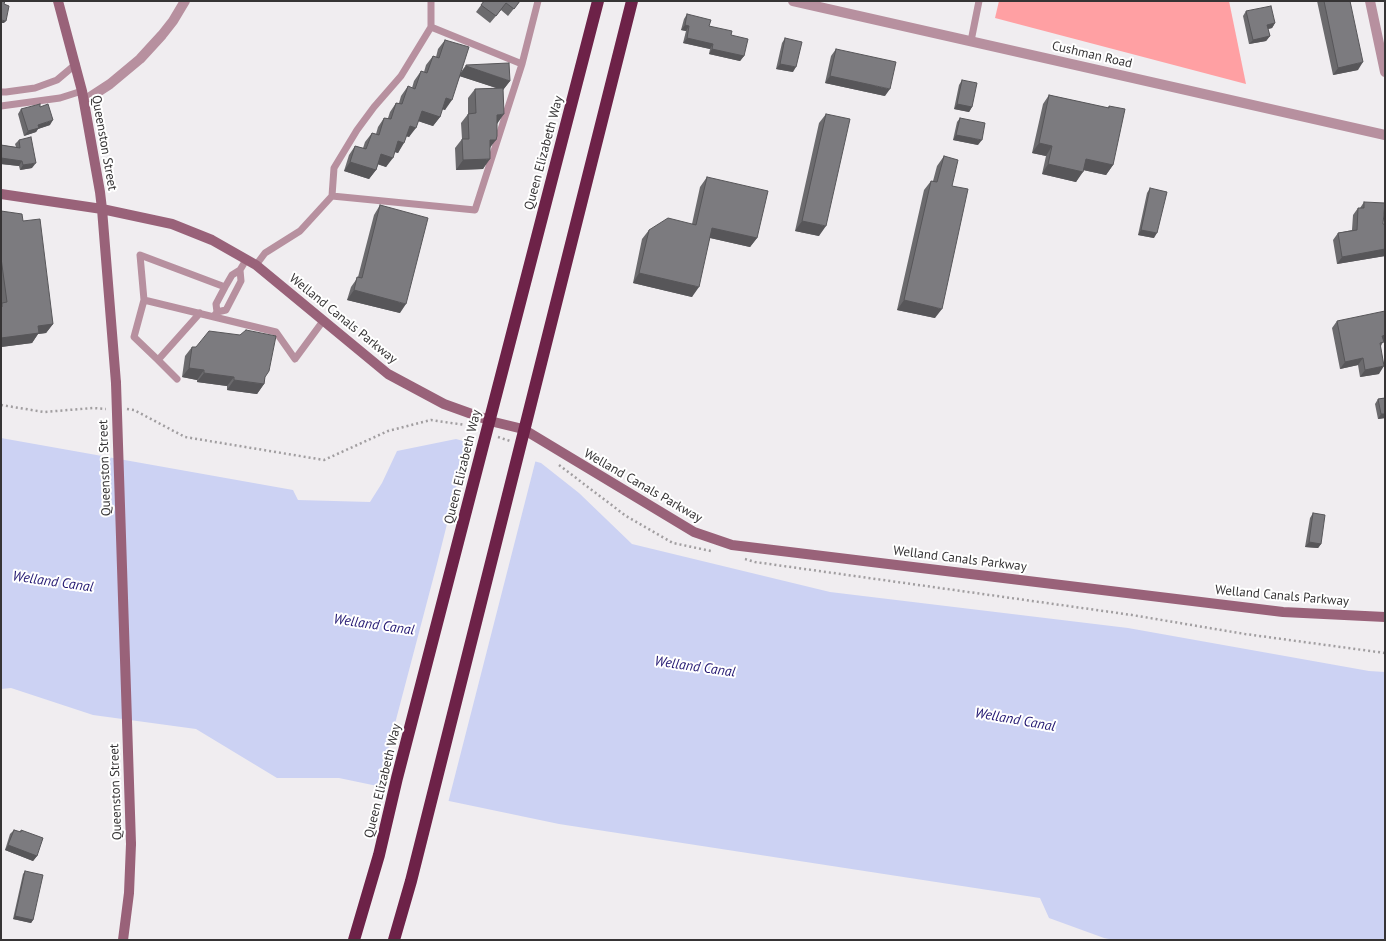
<!DOCTYPE html>
<style>
body{margin:0}
#map{position:relative;width:1386px;height:941px;overflow:hidden;background:#f0edf0;font-family:"PT Sans",sans-serif}
canvas{display:block}
.frame{position:absolute;inset:0;border:2px solid #363435;pointer-events:none}
</style>
<div id="map">
<canvas width="1386" height="941"></canvas>
<div class="frame"></div>
</div>
<script>
const ctx = document.querySelector('canvas').getContext('2d');
ctx.lineJoin = 'round';
function fill(path, color) { ctx.fillStyle = color; ctx.fill(path, 'evenodd'); }
const toPath = rows => new Path2D(rows.map(r => 'M' + r).join(''));
function strokePath(path, color, width, dash) { ctx.strokeStyle = color; ctx.lineWidth = width; ctx.lineCap = dash ? 'butt' : 'round'; ctx.setLineDash(dash || []); ctx.stroke(path); }
function write(font, color, halo, rows, align = 'center') {
  ctx.font = font + ' "PT Sans",sans-serif'; ctx.lineWidth = 4; ctx.setLineDash([]); ctx.textBaseline = 'middle'; ctx.strokeStyle = halo; ctx.fillStyle = color; for (const [text, x, y, turn = 0] of rows) {
    ctx.save(); ctx.translate(x, y); ctx.rotate((+turn || 0) * Math.PI / 180); ctx.textAlign = isNaN(turn) ? turn : align; if (halo) ctx.strokeText(text, 0, 0); ctx.fillText(text, 0, 0); ctx.restore();
  }
}
const green = toPath([
 [999,1,1229,1,1246,84,995,18]
]);
const water = toPath([
 [1,438,293,490,298,500,370,502,382,483,397,451,456,439,541,463,579,493,632,544,830,592,1128,628,1369,671,1385,672,1385,940,1114,940,1104,938,1049,918,1040,898,559,824,339,778,277,778,196,729,93,715,11,688,1,689]
]);
const pier = toPath([
 [468,440,536,459,448,803,378,788,437,564]
]);
const path = toPath([
 [1,405,44,412,93,408,106,409],
 [127,409,134,410,185,437,324,460,388,431,431,420,465,425],
 [498,437,510,441],
 [559,465,626,516,673,543,711,551],
 [745,559,755,562,1132,615,1245,634,1385,653]
]);
const service = toPath([
 [431,27,522,64],
 [971,41,979,1],
 [1,92,6,92,35,88,57,80,76,64],
 [1,106,60,98,82,91],
 [332,196,475,210,522,64,538,1],
 [256,265,265,253,300,231,332,196,334,168,357,130,374,107,401,76,431,27,431,1],
 [225,287,140,255,144,300,276,332,295,359,323,321],
 [144,300,134,337,158,360],
 [217,312,226,310,241,281,240,270],
 [214,316,217,312,216,304,225,287,232,275,240,270,246,260],
 [177,379,158,360,200,313]
]);
const minor = toPath([
 [1370,1,1385,72],
 [84,101,110,84,140,59,162,35,173,21,185,1]
]);
const tertiary = toPath([
 [793,1,1385,135]
]);
const secondary = toPath([
 [58,1,82,91,100,192,102,209,116,383],
 [1,194,102,209,172,224,212,240,256,265,388,374,444,404,494,422,523,429,694,532,732,545,1283,612,1385,617],
 [123,940,129,893,131,844]
]);
const secondaryBridge = toPath([
 [116,383,131,844]
]);
const motorwayBridge = toPath([
 [354,940,379,855,397,778,598,1],
 [394,940,411,881,632,1]
]);
const wall = toPath([
 [484,1,520,1,508,16,501,10,490,23,476,12],
 [1317,1,1350,1,1358,70,1333,75],
 [1246,11,1275,23,1272,28,1268,29,1270,36,1266,41,1249,44,1243,16],
 [687,14,709,26,731,35,744,56,740,61,709,54,710,49,683,43,686,31,681,30,684,19],
 [785,38,793,72,776,69,782,43],
 [445,40,461,72,466,65,510,81,503,90,497,124,490,148,483,169,456,170,455,148,462,139,461,123,468,114,468,98,475,89,496,88,460,76,445,110,442,109,440,117,433,126,418,121,409,137,406,136,398,153,395,152,386,167,378,164,376,170,369,179,344,171,349,155,355,146,363,148,365,142,372,133,376,134,378,127,384,118,388,118,390,112,396,103,399,103,401,96,408,86,412,88,414,81,421,71,424,72,426,65,433,56,436,57,438,49],
 [836,49,885,96,825,83,831,56],
 [962,80,972,107,969,112,954,109,959,85],
 [1049,95,1108,108,1109,106,1113,165,1106,175,1083,170,1076,182,1042,174,1046,156,1032,153,1043,104],
 [21,109,50,125,38,129,36,132,24,136,18,114],
 [826,114,819,236,795,231,819,123],
 [960,118,978,145,953,140,957,122],
 [19,140,32,168,20,170,19,166,1,164,1,145,16,147,15,144],
 [944,156,952,186,935,318,897,310,924,190,931,181,933,181,937,166],
 [707,177,757,238,750,247,710,238,692,297,633,283,642,239,649,230,692,224,700,187],
 [1150,188,1154,238,1138,235,1147,193],
 [1364,202,1383,224,1385,224,1385,256,1337,264,1333,240,1338,233,1352,230,1353,215,1358,208,1360,208],
 [380,205,400,313,347,300,351,287,358,277,374,215],
 [1,211,23,221,53,324,46,333,38,334,32,343,1,347],
 [1337,321,1383,342,1381,346,1379,374,1360,377,1358,365,1340,369,1332,328],
 [192,347,265,377,264,384,257,394,227,390,227,386,197,382,197,380,182,377,185,356],
 [1385,398,1385,418,1378,419,1375,404,1378,399],
 [1313,513,1321,544,1318,548,1305,547,1310,518],
 [14,830,20,832,21,830,37,856,33,861,5,850,10,834],
 [25,871,33,920,31,923,13,919,23,874]
]);
const shadedWall = toPath([
 [1,20,6,21,4,23,1,23],
 [1275,23,1272,28,1264,30,1267,25],
 [685,25,689,26,686,31,681,30],
 [1270,36,1266,41,1249,44,1253,40],
 [687,38,713,44,710,49,683,43],
 [712,49,744,56,740,61,709,54],
 [1363,62,1358,70,1333,75,1338,68],
 [780,64,796,67,793,72,776,69],
 [466,66,510,81,503,90,459,76],
 [830,76,890,89,885,96,825,83],
 [446,98,452,100,445,110,439,108],
 [957,104,972,107,969,112,954,109],
 [422,111,440,117,433,126,415,120],
 [504,114,497,124,497,115],
 [53,120,50,125,38,129,36,132,24,136,28,131,38,125],
 [410,126,416,128,409,137,403,135],
 [956,135,982,140,978,145,953,140],
 [490,140,496,140,489,149],
 [398,141,404,143,398,153,391,151],
 [1039,143,1052,146,1046,156,1032,153],
 [381,154,393,158,386,167,374,163],
 [1,158,22,161,19,166,1,164],
 [490,159,483,169,456,170,463,160],
 [1086,159,1113,165,1106,175,1079,169],
 [350,162,376,170,369,179,344,171],
 [36,163,32,168,20,170,23,165],
 [1048,164,1083,172,1076,182,1042,174],
 [802,221,826,226,819,236,795,231],
 [712,228,757,238,750,247,706,237],
 [1141,230,1157,233,1154,238,1138,235],
 [1385,249,1385,256,1337,264,1342,257],
 [639,273,699,287,692,297,633,283],
 [354,290,406,304,400,313,347,300],
 [904,300,942,309,935,318,897,310],
 [53,324,46,333,38,334,32,343,1,347,1,338,38,326],
 [1385,335,1385,341,1377,343,1382,336],
 [1363,358,1358,365,1340,369,1345,362],
 [1384,366,1379,374,1360,377,1365,370],
 [189,368,204,370,197,380,182,377],
 [204,373,234,377,227,386,197,382],
 [234,380,260,384,264,384,257,394,227,390],
 [1381,414,1385,414,1385,418,1378,419],
 [1309,542,1321,544,1318,548,1305,547],
 [8,845,37,856,33,861,5,850],
 [15,916,33,920,31,923,13,919]
]);
const building = toPath([
 [1,1,5,1,4,4,9,6,6,21,1,20,1,21,1,1],
 [484,1,520,1,514,9,506,3,496,16,481,5,484,1],
 [1324,1,1350,1,1363,62,1338,68,1324,1],
 [1271,6,1275,23,1267,25,1270,36,1253,40,1246,11,1271,6],
 [687,14,711,20,709,26,732,31,731,35,748,39,744,56,712,49,713,44,687,38,689,26,685,25,687,14],
 [785,38,802,42,796,67,780,64,785,38],
 [445,40,469,47,452,100,446,98,440,117,422,111,416,128,410,126,404,143,398,141,393,158,381,154,376,170,350,162,355,146,366,149,372,133,379,135,384,118,391,119,396,103,402,104,408,86,415,89,421,71,427,73,433,56,439,58,445,40],
 [836,49,896,62,890,89,830,76,836,49],
 [509,63,510,81,466,66,466,65,509,63],
 [962,80,977,83,972,107,957,104,962,80],
 [503,88,504,114,497,115,497,136,496,140,490,140,490,159,463,160,462,139,469,139,468,114,476,113,475,89,503,88],
 [1049,95,1109,108,1109,106,1125,109,1113,165,1086,159,1083,172,1048,164,1052,146,1039,143,1049,95],
 [40,104,40,107,48,104,53,120,38,125,39,128,28,131,21,109,40,104],
 [826,114,850,119,826,226,802,221,826,114],
 [960,118,985,123,982,140,956,135,960,118],
 [31,137,36,163,23,165,22,161,1,158,1,145,20,148,19,140,31,137],
 [944,156,958,160,952,186,968,189,942,309,904,300,931,181,937,182,944,156],
 [707,177,768,191,757,238,712,228,699,287,639,273,649,230,668,218,696,225,707,177],
 [1150,188,1167,192,1157,233,1141,230,1150,188],
 [1364,202,1385,203,1383,224,1385,224,1385,249,1342,257,1338,233,1357,230,1358,208,1364,208,1364,202],
 [380,205,428,218,406,304,354,290,357,277,362,278,380,205],
 [1,211,22,214,23,221,40,219,53,324,38,326,39,333,1,338,1,307,2,307,2,303,7,302,1,258,1,211],
 [1385,311,1385,335,1382,336,1384,342,1380,343,1384,366,1365,370,1363,358,1345,362,1337,321,1385,311],
 [246,330,276,336,269,371,265,377,264,384,234,380,234,377,204,373,204,370,189,368,192,347,196,347,209,331,240,335,246,330],
 [1385,398,1385,414,1381,414,1378,399,1385,398],
 [1313,513,1325,515,1321,544,1309,542,1313,513],
 [14,830,21,832,21,830,43,838,37,856,8,845,14,830],
 [25,871,43,875,33,920,15,916,25,871]
]);
const streetNames = [
 ["Cushman Road",1092,55,13],
 ["Queenston Street",104,143,80],
 ["Queen Elizabeth Way",544,153,-75],
 ["Welland Canals Parkway",343,319,39],
 ["Queen Elizabeth Way",463,467,-76],
 ["Queenston Street",105,468,-92],
 ["Welland Canals Parkway",643,486,30],
 ["Welland Canals Parkway",960,559,7],
 ["Welland Canals Parkway",1282,596,5],
 ["Queen Elizabeth Way",383,781,-76],
 ["Queenston Street",116,792,-92]
];
const waterNames = [
 ["Welland Canal",53,582,8],
 ["Welland Canal",374,625,8],
 ["Welland Canal",695,667,8],
 ["Welland Canal",1015,720,10]
];
fill(green, '#ffa0a3');
fill(water, '#ccd2f3');
fill(pier, '#f0edf0');
strokePath(path, '#a19ea0', 2.5, [2, 3]);
strokePath(service, '#b7909f', 7);
strokePath(minor, '#b7909f', 10);
strokePath(tertiary, '#b7909f', 10);
strokePath(secondary, '#996279', 10);
strokePath(secondaryBridge, '#996279', 10);
strokePath(motorwayBridge, '#6d2248', 12);
fill(wall, '#6b6a6d');
fill(shadedWall, '#575659');
fill(building, '#7c7b7f');
strokePath(building, '#575659', 1);
write('13px', '#363435', '#fff', streetNames);
write('italic 14px', '#221771', '#fff', waterNames);
</script>
